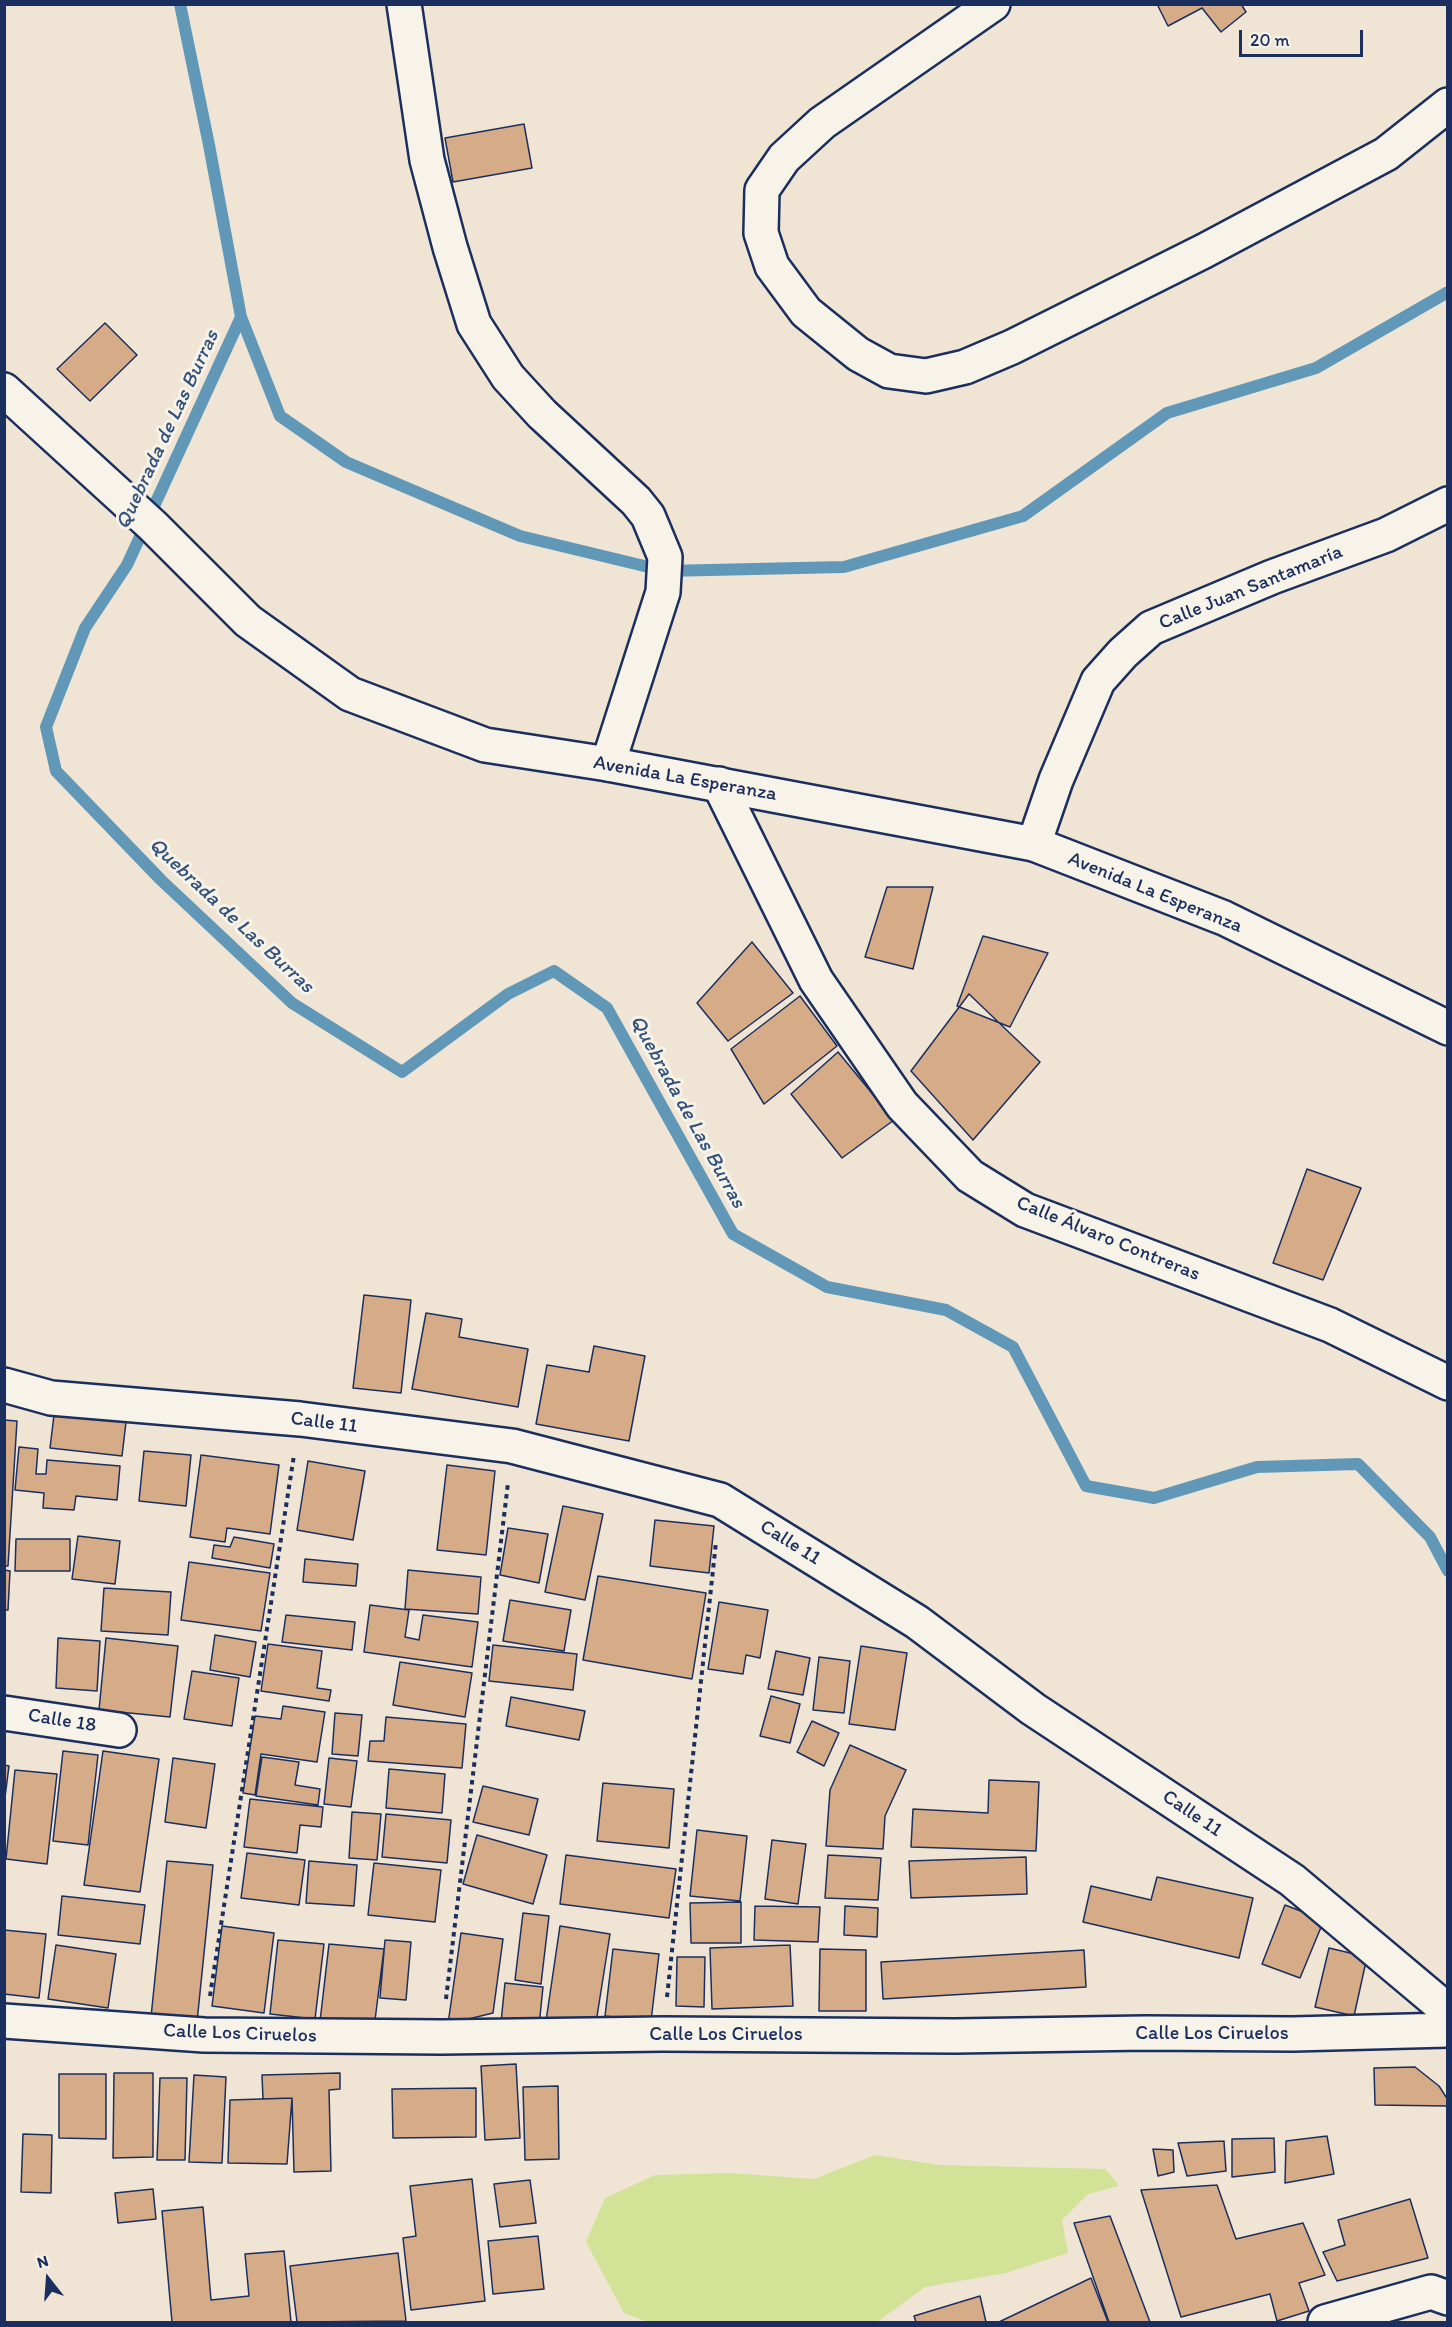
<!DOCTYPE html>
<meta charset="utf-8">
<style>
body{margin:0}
#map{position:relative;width:1452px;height:2327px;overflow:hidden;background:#f0e5d5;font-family:Itim,sans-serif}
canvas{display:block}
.frame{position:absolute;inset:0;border:6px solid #1b2f5e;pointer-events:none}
.north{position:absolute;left:18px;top:2249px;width:60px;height:60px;-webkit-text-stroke:4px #f7f3e8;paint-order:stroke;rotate:343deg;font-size:16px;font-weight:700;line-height:24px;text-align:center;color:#1b2f5e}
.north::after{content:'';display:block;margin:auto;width:21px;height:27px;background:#1b2f5e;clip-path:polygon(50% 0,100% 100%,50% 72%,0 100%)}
.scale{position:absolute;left:1239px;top:30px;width:124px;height:27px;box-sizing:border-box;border:3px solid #1b2f5e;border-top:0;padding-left:8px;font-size:18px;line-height:21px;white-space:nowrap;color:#1b2f5e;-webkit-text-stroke:4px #f7f3e8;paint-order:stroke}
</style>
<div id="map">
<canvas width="1452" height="2327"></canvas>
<div class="frame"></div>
<div class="north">N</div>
<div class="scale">20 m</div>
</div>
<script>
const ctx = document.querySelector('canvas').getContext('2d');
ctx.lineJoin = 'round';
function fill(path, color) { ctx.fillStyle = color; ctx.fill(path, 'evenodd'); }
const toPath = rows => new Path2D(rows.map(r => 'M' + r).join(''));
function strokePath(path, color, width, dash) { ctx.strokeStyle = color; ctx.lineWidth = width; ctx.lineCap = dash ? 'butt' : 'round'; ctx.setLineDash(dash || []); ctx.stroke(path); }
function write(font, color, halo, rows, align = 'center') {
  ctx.font = font + ' Itim,sans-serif'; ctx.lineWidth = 6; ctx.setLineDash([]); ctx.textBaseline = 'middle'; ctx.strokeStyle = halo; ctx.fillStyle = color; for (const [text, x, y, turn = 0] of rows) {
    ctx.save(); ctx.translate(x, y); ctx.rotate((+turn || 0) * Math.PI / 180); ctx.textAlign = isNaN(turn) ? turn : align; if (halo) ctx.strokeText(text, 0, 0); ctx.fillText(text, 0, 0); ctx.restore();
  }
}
const green = toPath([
 [875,2155,939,2165,1106,2169,1119,2186,1088,2194,1062,2220,1068,2253,1006,2273,925,2287,877,2322,648,2322,624,2313,586,2242,605,2198,655,2175,730,2173,814,2179]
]);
const stream = toPath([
 [180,4,209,145,241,317,127,565,85,628,46,727,56,771,161,880,292,1003,402,1072,508,994,554,971,607,1008,733,1234,827,1287,946,1310,1013,1347,1086,1486,1154,1498,1257,1467,1358,1464,1430,1537,1448,1571],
 [241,317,280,416,346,462,520,536,665,571,844,567,1023,516,1167,413,1316,368,1448,292]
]);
const building = toPath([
 [1157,4,1241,4,1246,12,1221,32,1202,8,1168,26,1157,4],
 [524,124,532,168,453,182,445,138,524,124],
 [105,323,137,355,90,401,57,369,105,323],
 [887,887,933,887,913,969,865,957,887,887],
 [983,936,1048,953,1010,1027,957,1006,983,936],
 [752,942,793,993,728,1041,697,1003,752,942],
 [969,994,1040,1062,973,1140,911,1071,969,994],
 [800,996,837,1046,764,1104,731,1049,800,996],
 [838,1052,894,1120,842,1158,791,1094,838,1052],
 [1307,1169,1361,1188,1323,1280,1273,1263,1307,1169],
 [364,1295,411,1300,401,1393,353,1388,364,1295],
 [426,1313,462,1319,459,1337,528,1349,518,1407,412,1389,426,1313],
 [594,1346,645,1356,629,1441,536,1424,547,1365,589,1372,594,1346],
 [54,1415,126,1422,122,1456,50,1448,54,1415],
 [4,1420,17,1421,8,1566,4,1566,4,1420],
 [19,1447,38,1449,36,1474,46,1474,47,1460,120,1466,117,1500,76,1496,74,1510,43,1508,44,1493,15,1490,19,1447],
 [144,1451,191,1455,186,1506,139,1501,144,1451],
 [201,1455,279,1465,270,1534,227,1528,225,1542,190,1537,201,1455],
 [308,1461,365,1471,353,1540,297,1530,308,1461],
 [447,1465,495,1471,486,1555,437,1550,447,1465],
 [563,1506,603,1514,585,1600,545,1592,563,1506],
 [655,1520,714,1526,709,1573,650,1566,655,1520],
 [508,1528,548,1534,539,1583,500,1575,508,1528],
 [78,1536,120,1541,115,1584,72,1579,78,1536],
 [234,1537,274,1544,270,1568,212,1558,214,1545,230,1547,234,1537],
 [16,1539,70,1539,70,1571,15,1571,16,1539],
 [305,1559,358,1564,356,1586,303,1582,305,1559],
 [189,1562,270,1573,261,1631,181,1620,189,1562],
 [4,1570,10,1571,8,1610,4,1610,4,1570],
 [408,1570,481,1577,478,1614,405,1609,408,1570],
 [598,1576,706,1593,692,1679,583,1660,598,1576],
 [104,1588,171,1592,168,1635,101,1631,104,1588],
 [510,1600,571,1610,564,1651,503,1641,510,1600],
 [719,1602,768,1610,760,1658,746,1655,743,1674,708,1669,719,1602],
 [370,1605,409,1610,405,1637,419,1640,423,1615,478,1622,472,1667,364,1652,370,1605],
 [286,1615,355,1622,352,1650,282,1642,286,1615],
 [215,1635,256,1642,250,1677,210,1670,215,1635],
 [58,1638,100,1641,97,1691,56,1688,58,1638],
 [106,1638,178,1646,170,1717,99,1710,106,1638],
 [268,1644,322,1651,317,1688,331,1690,329,1701,261,1691,268,1644],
 [493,1645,577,1654,573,1690,489,1681,493,1645],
 [861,1646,907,1653,895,1730,849,1724,861,1646],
 [776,1651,810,1658,803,1695,768,1689,776,1651],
 [819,1657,850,1661,844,1713,813,1710,819,1657],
 [400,1662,472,1673,465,1717,393,1705,400,1662],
 [192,1671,239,1678,232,1726,184,1719,192,1671],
 [771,1696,800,1704,790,1743,760,1736,771,1696],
 [511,1697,585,1711,579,1740,506,1726,511,1697],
 [283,1706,325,1712,317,1762,261,1754,255,1795,243,1793,255,1716,281,1719,283,1706],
 [335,1713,362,1715,358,1756,332,1754,335,1713],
 [386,1717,466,1724,462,1768,368,1761,370,1741,384,1741,386,1717],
 [812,1721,839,1733,824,1766,797,1752,812,1721],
 [850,1745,906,1770,885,1816,883,1849,826,1846,830,1790,850,1745],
 [63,1751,98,1755,88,1845,53,1841,63,1751],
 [103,1751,159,1759,140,1892,84,1885,103,1751],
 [262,1757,299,1762,295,1785,320,1789,318,1805,256,1796,262,1757],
 [173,1758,215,1764,206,1828,165,1822,173,1758],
 [329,1758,357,1761,351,1807,324,1804,329,1758],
 [4,1765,9,1766,4,1805,4,1765],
 [389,1769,445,1774,442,1813,386,1808,389,1769],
 [15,1770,57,1774,47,1864,6,1859,15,1770],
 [989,1780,1039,1782,1036,1851,911,1847,913,1809,988,1813,989,1780],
 [603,1783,674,1789,669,1848,597,1841,603,1783],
 [483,1786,538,1799,529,1835,473,1822,483,1786],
 [250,1799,323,1807,321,1827,300,1825,297,1853,244,1847,250,1799],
 [352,1812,381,1814,377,1860,349,1858,352,1812],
 [386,1814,451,1820,447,1863,382,1857,386,1814],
 [697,1830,747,1836,740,1901,690,1896,697,1830],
 [477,1835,547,1855,533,1904,463,1884,477,1835],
 [772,1840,806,1844,798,1904,765,1899,772,1840],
 [247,1853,305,1860,299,1905,241,1898,247,1853],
 [566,1855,676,1869,669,1918,560,1904,566,1855],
 [828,1855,881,1858,878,1900,825,1898,828,1855],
 [1026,1857,1027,1894,911,1898,909,1861,1026,1857],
 [167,1861,213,1865,197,2022,151,2017,167,1861],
 [309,1861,357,1865,354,1906,306,1903,309,1861],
 [374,1863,441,1870,435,1922,368,1915,374,1863],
 [1157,1877,1253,1898,1239,1958,1083,1922,1091,1886,1151,1900,1157,1877],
 [62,1896,145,1905,140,1944,58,1935,62,1896],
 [741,1902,741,1943,691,1943,690,1903,741,1902],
 [1285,1905,1324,1920,1300,1978,1262,1964,1285,1905],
 [755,1906,820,1907,818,1942,754,1940,755,1906],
 [845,1906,878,1908,877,1937,844,1935,845,1906],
 [523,1913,549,1916,541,1984,515,1980,523,1913],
 [222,1926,274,1933,264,2013,212,2006,222,1926],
 [560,1926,610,1934,595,2029,546,2021,560,1926],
 [4,1930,46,1934,39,1998,4,1994,4,1930],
 [461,1933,503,1939,493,2013,448,2024,461,1933],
 [278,1940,324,1944,315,2019,270,2014,278,1940],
 [385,1940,411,1942,406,2000,380,1998,385,1940],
 [329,1944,384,1949,373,2036,319,2030,329,1944],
 [56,1945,116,1954,108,2008,48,1999,56,1945],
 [790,1945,793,2006,712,2009,710,1948,790,1945],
 [1329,1948,1367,1957,1354,2016,1315,2007,1329,1948],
 [613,1949,659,1954,651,2021,605,2016,613,1949],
 [820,1949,866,1950,866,2011,819,2011,820,1949],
 [1084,1950,1086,1987,883,1999,881,1962,1084,1950],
 [677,1957,705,1957,704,2007,676,2006,677,1957],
 [505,1983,543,1987,539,2026,501,2022,505,1983],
 [516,2064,520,2138,485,2140,481,2066,516,2064],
 [1415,2067,1439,2086,1448,2100,1448,2106,1375,2105,1374,2068,1415,2067],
 [114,2073,153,2073,153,2157,113,2158,114,2073],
 [340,2073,340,2089,329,2090,331,2171,294,2172,292,2098,263,2099,262,2075,340,2073],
 [59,2074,106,2074,106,2139,59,2138,59,2074],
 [194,2075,226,2077,222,2163,189,2162,194,2075],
 [160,2078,187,2078,185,2160,157,2160,160,2078],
 [558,2086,559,2159,525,2160,523,2087,558,2086],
 [476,2088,476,2137,393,2138,392,2089,476,2088],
 [292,2098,287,2164,228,2163,230,2100,292,2098],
 [23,2134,52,2135,51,2193,21,2192,23,2134],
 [1327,2136,1334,2174,1285,2183,1286,2141,1327,2136],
 [1274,2138,1275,2172,1232,2177,1232,2139,1274,2138],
 [1224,2141,1226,2171,1187,2176,1178,2143,1224,2141],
 [1153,2149,1173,2150,1174,2172,1158,2176,1153,2149],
 [472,2179,485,2301,411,2310,403,2238,416,2236,410,2186,472,2179],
 [530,2180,536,2223,500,2227,494,2184,530,2180],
 [1217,2185,1236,2239,1303,2223,1325,2275,1299,2283,1309,2311,1277,2321,1270,2294,1181,2317,1141,2190,1217,2185],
 [153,2189,156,2219,118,2223,115,2193,153,2189],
 [1410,2199,1428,2258,1337,2281,1323,2252,1345,2245,1338,2220,1410,2199],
 [203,2207,211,2300,249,2296,245,2254,284,2251,291,2322,172,2322,162,2211,203,2207],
 [1110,2216,1150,2322,1109,2322,1074,2223,1110,2216],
 [538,2236,544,2289,493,2294,488,2241,538,2236],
 [398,2253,406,2321,297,2322,290,2266,398,2253],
 [1091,2278,1108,2322,999,2322,1091,2278],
 [980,2296,986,2322,916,2322,914,2316,980,2296]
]);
const path = toPath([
 [210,1996,294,1455],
 [667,1997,716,1542],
 [446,1999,508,1483]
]);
const minor = toPath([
 [404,4,427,160,450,247,474,324,508,377,542,414,636,501,648,516,665,557,663,592,608,764],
 [993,4,822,123,784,158,762,190,761,233,772,266,806,312,858,354,889,371,926,376,965,367,1012,347,1204,251,1386,154,1448,105],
 [719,784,816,980,902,1105,970,1176,1025,1210,1330,1325,1448,1383],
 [1034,844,1056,780,1098,681,1123,653,1151,628,1272,577,1386,535,1448,504],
 [4,1385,51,1398,300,1419,512,1446,720,1500,917,1622,1033,1709,1292,1880,1448,2011],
 [4,1713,119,1730],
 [4,2021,204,2035,442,2037,663,2034,955,2036,1145,2033,1293,2034,1448,2030],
 [1325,2322,1431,2292,1448,2298]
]);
const tertiary = toPath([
 [4,390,153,526,248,621,350,694,485,745,608,764,1034,844,1224,918,1448,1028]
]);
const streetNames = [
 ["Calle Juan Santamaría",1251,588,-22],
 ["Avenida La Esperanza",685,779,10],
 ["Avenida La Esperanza",1155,893,22],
 ["Calle Álvaro Contreras",1108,1239,22],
 ["Calle 11",324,1423,7],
 ["Calle 11",790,1543,32],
 ["Calle 18",62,1721,9],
 ["Calle 11",1192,1814,34],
 ["Calle Los Ciruelos",240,2034,2],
 ["Calle Los Ciruelos",1212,2034],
 ["Calle Los Ciruelos",726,2035]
];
const waterNames = [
 ["Quebrada de Las Burras",168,430,-65],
 ["Quebrada de Las Burras",231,916,43],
 ["Quebrada de Las Burras",687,1112,61]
];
fill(green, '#d2e397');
strokePath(stream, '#6298b7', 12);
fill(building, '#d6ab88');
strokePath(building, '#1b2f5e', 1.5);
strokePath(minor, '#1b2f5e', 38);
strokePath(tertiary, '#1b2f5e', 38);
strokePath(path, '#1b2f5e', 4, [4.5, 4.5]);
strokePath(minor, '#f7f3e8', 33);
strokePath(tertiary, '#f7f3e8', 33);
write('20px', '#1b2f5e', '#f7f3e8', streetNames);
write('italic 21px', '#33527c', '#f7f3e8', waterNames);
</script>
